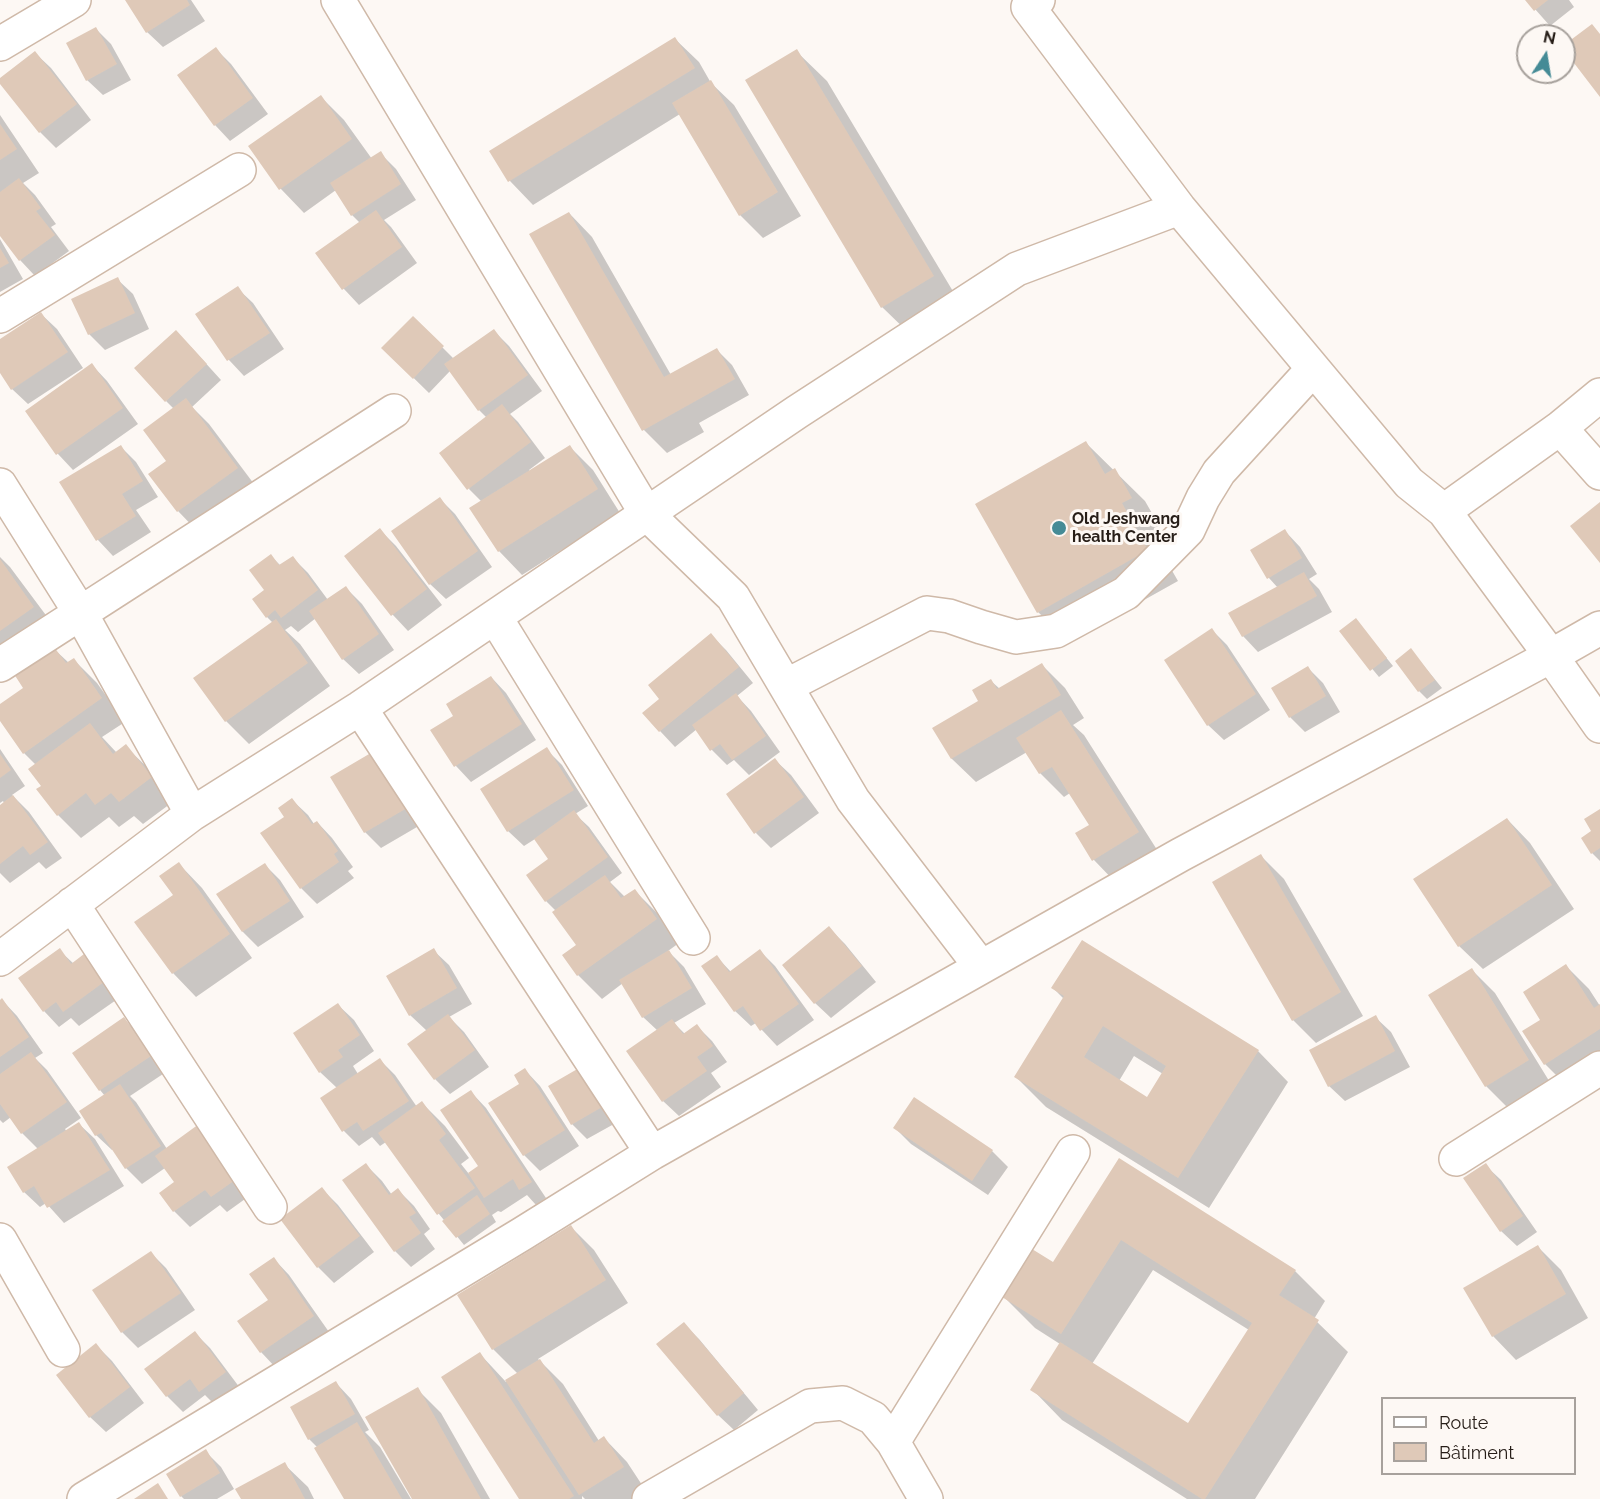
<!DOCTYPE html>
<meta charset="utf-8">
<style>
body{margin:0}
#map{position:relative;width:1600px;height:1499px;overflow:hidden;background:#fdf8f4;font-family:Raleway,sans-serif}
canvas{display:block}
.legend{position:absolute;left:1381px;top:1397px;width:195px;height:78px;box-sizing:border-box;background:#fdf8f4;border:2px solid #a7a19c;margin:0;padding:8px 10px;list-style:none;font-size:18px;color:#271e18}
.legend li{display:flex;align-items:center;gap:12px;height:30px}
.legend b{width:30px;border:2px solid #a7a19c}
.north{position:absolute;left:1516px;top:24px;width:60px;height:60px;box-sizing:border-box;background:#fdf8f4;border:2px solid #a7a19c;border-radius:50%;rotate:12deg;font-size:16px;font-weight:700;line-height:24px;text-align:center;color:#271e18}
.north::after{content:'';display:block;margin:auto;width:21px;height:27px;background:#458b96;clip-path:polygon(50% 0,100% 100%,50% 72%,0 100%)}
</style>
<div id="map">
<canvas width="1600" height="1499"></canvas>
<ul class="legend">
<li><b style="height:8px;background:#fff"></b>Route</li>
<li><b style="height:16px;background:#dfc9b8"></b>Bâtiment</li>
</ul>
<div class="north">N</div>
</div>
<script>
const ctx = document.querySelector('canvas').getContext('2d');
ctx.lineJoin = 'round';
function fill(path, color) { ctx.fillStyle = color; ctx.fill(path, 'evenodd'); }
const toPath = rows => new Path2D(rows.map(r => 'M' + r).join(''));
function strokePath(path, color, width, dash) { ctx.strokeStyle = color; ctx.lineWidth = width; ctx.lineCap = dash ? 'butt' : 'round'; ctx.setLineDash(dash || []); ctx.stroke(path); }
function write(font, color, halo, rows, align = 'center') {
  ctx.font = font + ' Raleway,sans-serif'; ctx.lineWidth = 6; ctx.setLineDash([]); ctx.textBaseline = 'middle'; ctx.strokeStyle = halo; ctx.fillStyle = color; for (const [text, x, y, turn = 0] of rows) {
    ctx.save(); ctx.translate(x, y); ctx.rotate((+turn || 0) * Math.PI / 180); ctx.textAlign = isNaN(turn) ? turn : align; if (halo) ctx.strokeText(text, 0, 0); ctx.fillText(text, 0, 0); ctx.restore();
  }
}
const shadow = toPath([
 [126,0,191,0,205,21,163,47,147,32],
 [1527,0,1569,0,1574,7,1550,26],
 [96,29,111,44,131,80,103,95,87,80],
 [675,39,699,62,711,83,734,105,801,216,763,238,740,215,680,114,533,205,510,181,491,152],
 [216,49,231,64,268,114,230,141,215,125],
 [796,51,827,81,963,308,913,337,882,307],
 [35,53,51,68,91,120,56,148,40,132,0,81],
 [321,97,344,120,372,159,380,153,396,169,416,200,384,220,391,227,417,263,359,305,344,289,317,253,360,223,352,215,336,190,304,213,281,189,250,146],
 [0,115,39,173,23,183,35,195,56,224,51,227,69,251,35,276,20,260,0,233],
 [569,213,592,237,671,375,717,350,732,365,749,395,699,423,704,432,667,453,644,430],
 [0,239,23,279,0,292],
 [117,279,133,294,149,329,105,350,89,334],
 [237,288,253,303,284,349,244,376,229,360,198,314],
 [41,314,57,329,83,368,28,404,12,389,0,370,0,341],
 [413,318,454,359,494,331,509,346,542,391,510,414,518,422,545,458,529,470,530,472,570,447,593,470,620,513,522,575,499,551,482,502,469,489,487,418,479,410,450,371,429,393,383,348],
 [191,347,221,380,192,407,209,424,260,492,201,535,178,511,151,474,168,461,174,409,166,401],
 [92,365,107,381,138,424,73,470,58,454,27,412],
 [1086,443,1145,501,1161,529,1151,534,1178,581,1069,642,1038,612],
 [120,446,136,462,158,497,136,510,151,532,113,556,98,540,61,483],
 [440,499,455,514,492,567,446,599,430,584],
 [380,530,396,546,442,605,408,631,393,615,346,556],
 [1285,531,1300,547,1317,574,1309,579,1319,589,1332,612,1258,652,1243,636,1278,588,1269,578,1252,551],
 [271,556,281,566,292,557,308,573,328,600,346,588,362,604,394,650,359,674,343,659,316,618,298,632,291,626,285,630,300,644,330,686,249,744,226,721,273,623,267,617,266,590],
 [0,557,10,567,57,630,0,671],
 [1356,620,1393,666,1379,677,1341,631],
 [1212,630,1227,645,1270,710,1224,740,1208,725],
 [711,635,726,650,753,683,737,696,751,711,780,752,749,775,734,760,727,765,712,750,697,729,675,747,660,731,662,699],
 [54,649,69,663,74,660,97,683,125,722,102,737,117,753,125,746,149,769,174,801,143,824,134,816,119,827,109,817,81,838,58,815,43,786,36,765,24,753,0,718,0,706,25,688],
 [1411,650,1442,688,1427,699,1419,691,1397,661],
 [1042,665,1065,688,1084,718,1073,725,1084,735,1161,856,1117,884,1094,860,1077,834,1091,825,1070,793,1064,797,1040,773,1027,752,976,782,952,759,934,728,980,702,991,681,1000,689],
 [1308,668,1323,683,1340,712,1305,732,1290,717],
 [491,677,506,693,536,740,471,782,456,766,432,730,455,716],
 [0,749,25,786,12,795,29,812,62,858,46,869,39,862,10,883,0,873,0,806,4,803,3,801,0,803],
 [546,749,562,765,588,806,575,814,589,827,622,873,610,882,625,897,635,891,658,914,679,943,668,951,684,967,706,1004,674,1023,685,1034,697,1026,712,1041,727,1062,711,1073,721,1087,679,1116,663,1101,658,1031,643,1017,623,983,602,999,578,975,564,956,578,945,556,911,546,901,550,860,535,839,524,846,508,831],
 [775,760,791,775,819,813,771,848,756,833],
 [396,765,429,820,381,848,365,832,332,778],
 [292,800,308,815,314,824,317,822,332,838,353,867,348,871,354,878,317,904,301,888,287,817],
 [1600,811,1600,861,1592,853,1593,832],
 [1507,819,1530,843,1574,909,1483,969,1459,946],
 [1261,856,1284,879,1363,1016,1316,1043,1293,1020],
 [179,864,202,888,252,958,196,997,173,973,175,896],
 [265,865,280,880,304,917,258,947,243,932,218,894],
 [829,928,845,944,876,982,831,1018,815,1003,784,965],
 [59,950,74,964,84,956,99,972,119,998,79,1026,71,1018,59,1027,44,1011],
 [433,950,449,965,472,1004,449,1017,464,1032,489,1067,450,1094,435,1079,427,1031,410,1015],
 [760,951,775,966,814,1020,777,1046,762,1030,756,1023,751,1026,735,1011,717,957,731,972],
 [1566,966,1589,989,1600,1006,1600,1067,1568,1087,1545,1064,1542,1020],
 [1472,970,1495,993,1551,1084,1509,1109,1486,1086],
 [1053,988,1258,1051,1288,1082,1209,1208,1046,1107,1016,1077,1064,999],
 [1134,1056,1163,1074,1147,1099,1119,1081],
 [2,1000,17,1016,43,1053,35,1058,47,1070,81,1118,65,1129,67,1132,79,1124,95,1139,124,1186,64,1223,46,1203,40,1207,24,1192,38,1149,22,1133,11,1117,3,1123,0,1120,0,1002],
 [338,1005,354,1020,374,1051,353,1066,358,1074,380,1060,395,1075,417,1107,422,1103,445,1126,469,1158,461,1164,469,1174,480,1167,471,1092,486,1108,546,1198,536,1205,527,1195,501,1212,498,1211,492,1215,496,1222,464,1245,439,1214,386,1142,380,1146,372,1137,359,1146,344,1131,337,1088,320,1072],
 [1375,1017,1391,1032,1410,1067,1345,1101,1329,1086],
 [124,1019,139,1034,166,1072,130,1096,136,1102,167,1149,199,1126,252,1194,227,1212,220,1205,190,1227,174,1211,161,1193,176,1183,165,1168,142,1184,126,1168,114,1149,112,1150,96,1135,105,1096,100,1090],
 [586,1066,623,1119,587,1139,572,1124],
 [525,1070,540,1086,579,1146,540,1171,524,1155,521,1084],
 [914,1099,992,1151,1008,1167,988,1195,911,1144,895,1128],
 [1120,1160,1295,1271,1325,1301,1314,1319,1348,1352,1255,1499,1187,1499,1062,1420,1032,1389,1060,1344,1035,1328,1004,1297,1054,1264],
 [1153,1270,1249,1330,1188,1425,1092,1364],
 [366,1165,382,1181,392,1195,398,1190,414,1206,430,1229,424,1234,435,1249,411,1267,395,1251],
 [1485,1165,1501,1180,1537,1232,1517,1246,1501,1231],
 [322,1189,338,1205,374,1252,334,1283,318,1267,282,1219],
 [571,1227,594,1250,628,1303,538,1359,563,1384,599,1441,604,1438,627,1462,646,1491,633,1499,585,1499,582,1496,582,1499,521,1499,480,1354,506,1382,518,1374,493,1349],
 [1538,1247,1561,1270,1588,1318,1516,1360,1493,1336],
 [151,1253,166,1268,195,1310,138,1348,122,1332,94,1291],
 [274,1259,289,1275,329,1332,276,1368,261,1352,270,1301],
 [684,1324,699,1339,758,1410,734,1430,718,1415],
 [195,1333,210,1348,240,1388,216,1406,205,1395,183,1412,167,1396,147,1369],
 [96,1345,112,1361,144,1403,106,1432,90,1417,58,1375],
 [336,1383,351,1399,369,1430,365,1432,380,1447,411,1499,346,1499,317,1447,309,1439],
 [417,1389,441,1413,490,1499,411,1499,413,1498],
 [205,1451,221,1467,234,1489,217,1499,184,1499,181,1496],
 [284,1464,308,1487,314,1499,243,1499]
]);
const building = toPath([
 [125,0,187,0,190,5,146,33],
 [1525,0,1548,0,1534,11],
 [1592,24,1600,34,1600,97,1564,50,1564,45],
 [96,27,117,64,86,81,66,43],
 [675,37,695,68,508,182,489,151],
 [216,47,253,98,214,126,177,75],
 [797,49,934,276,881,308,745,80],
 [35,51,77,104,39,133,0,84,0,78],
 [711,80,778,192,739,216,672,103],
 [321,95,352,139,279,190,248,146],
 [0,124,17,149,0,160],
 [381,151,401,184,351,216,330,183],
 [19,178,41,208,36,211,55,235,19,261,0,236,0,192],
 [376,210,402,247,342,290,315,253],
 [569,212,664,377,717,348,735,379,642,431,529,234],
 [0,248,9,263,0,268],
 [118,277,135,313,88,335,71,299],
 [238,286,270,333,227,361,195,314],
 [41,312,68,352,11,390,0,373,0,339],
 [413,316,444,346,413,379,381,348],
 [494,329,528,375,478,411,444,364],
 [176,330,207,364,165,402,134,368],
 [92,363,123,408,56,455,25,411],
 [186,398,238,468,177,512,148,474,166,461,143,430],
 [502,404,531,442,467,490,439,453],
 [1086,441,1105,474,1115,468,1132,498,1122,503,1148,550,1037,613,975,504],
 [121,445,143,481,122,494,136,516,96,541,59,482],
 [570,445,598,489,498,552,469,508],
 [440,497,478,551,429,585,391,531],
 [1600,502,1600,563,1570,526],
 [380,528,427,589,391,616,344,556],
 [1285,529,1302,558,1267,579,1250,550],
 [271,554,279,565,293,556,318,590,281,618,275,610,266,618,252,599,264,590,249,570],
 [0,559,34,607,0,631],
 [1304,572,1317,596,1242,637,1228,613],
 [346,586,379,634,342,660,309,611],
 [1356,618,1387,658,1370,671,1339,631],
 [276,619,308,663,225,722,193,678],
 [1212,628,1256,694,1207,726,1164,660],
 [711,633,739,667,659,732,642,713,659,699,648,685],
 [54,647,66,663,74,658,102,698,23,754,0,721,0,704,23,688,14,674],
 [1411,648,1435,680,1418,692,1395,661],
 [1042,663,1061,695,951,759,932,728,978,701,972,690,991,679,997,689],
 [1308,666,1326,696,1289,718,1271,688],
 [491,676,522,724,454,767,430,730,453,716,446,704],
 [736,693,766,736,732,760,720,744,710,751,692,725],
 [1061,710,1139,832,1092,861,1075,833,1089,825,1052,767,1039,774,1016,738],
 [90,723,113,754,126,744,152,777,119,802,111,793,95,805,86,793,57,816,36,789,41,786,28,769],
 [381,747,414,804,364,833,330,777],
 [547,747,574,790,507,832,480,789],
 [0,754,11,770,0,778],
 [775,758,804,797,754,834,726,794],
 [13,795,48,842,30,855,23,846,0,864,0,805],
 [292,798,312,824,317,821,338,851,334,854,339,862,300,889,260,833,284,817,278,808],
 [1600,809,1600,848,1591,854,1581,838,1591,831,1584,819],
 [574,810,608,857,545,902,526,875,548,859,534,839],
 [1507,818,1552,885,1458,947,1413,879],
 [1261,854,1341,992,1292,1021,1212,882],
 [179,862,230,934,172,974,134,922,173,895,159,876],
 [265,863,290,901,242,932,216,894],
 [605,875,621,898,635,889,657,919,577,976,562,955,576,945,552,912],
 [829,926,862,966,814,1004,782,965],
 [1082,940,1259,1050,1178,1178,1014,1077,1064,996,1051,988],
 [1103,1026,1166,1066,1147,1097,1084,1057],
 [60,948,71,964,84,954,104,982,63,1012,56,1002,43,1012,18,978],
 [434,948,457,988,409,1016,386,976],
 [760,949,799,1004,760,1031,743,1006,734,1012,701,966,717,955,729,972],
 [669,950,692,988,642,1018,619,980],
 [1566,964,1594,1008,1600,1004,1600,1029,1544,1065,1522,1031,1540,1020,1523,992],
 [1472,968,1529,1060,1485,1087,1428,995],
 [2,998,29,1037,0,1057,0,1000],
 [338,1003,360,1035,338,1050,343,1057,319,1073,293,1033],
 [448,1014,475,1050,434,1080,407,1044],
 [1376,1015,1395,1051,1328,1087,1309,1050],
 [124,1017,151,1056,99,1091,72,1053],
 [672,1019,683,1034,697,1024,713,1046,697,1057,707,1071,662,1102,626,1051],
 [31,1052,67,1102,21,1134,0,1104,0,1074],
 [380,1058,409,1101,363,1131,357,1122,342,1132,320,1098],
 [586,1064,609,1103,571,1125,548,1086],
 [525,1068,565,1130,523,1156,488,1103,519,1084,514,1075],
 [120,1084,161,1146,125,1169,101,1133,95,1136,79,1111],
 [471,1090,532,1182,519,1190,513,1179,484,1198,468,1173,478,1166,440,1110],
 [914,1097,993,1150,972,1181,893,1128],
 [422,1101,446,1134,439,1140,475,1188,437,1215,378,1133],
 [79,1122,110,1170,47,1208,34,1186,23,1193,7,1167],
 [199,1124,238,1178,211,1197,205,1190,173,1212,159,1193,174,1182,155,1156],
 [1119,1158,1296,1270,1279,1295,1319,1320,1205,1499,1202,1499,1030,1390,1060,1342,1188,1423,1252,1323,1121,1240,1061,1334,1002,1297,1032,1249,1053,1262],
 [366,1163,389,1195,398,1188,416,1213,409,1217,421,1233,394,1252,342,1180],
 [1486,1163,1523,1216,1500,1232,1463,1178],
 [322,1187,360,1236,317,1268,280,1219],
 [477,1195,490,1214,456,1238,442,1221],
 [571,1225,606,1280,492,1350,457,1295],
 [1538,1245,1566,1294,1492,1337,1463,1288],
 [151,1251,181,1293,121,1333,92,1290],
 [274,1257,314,1316,260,1353,237,1321,268,1300,249,1274],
 [684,1322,744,1393,717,1416,656,1344],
 [195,1331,226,1372,199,1392,190,1379,166,1397,144,1369],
 [96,1343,130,1387,89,1418,56,1375],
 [480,1352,574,1496,569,1499,519,1499,441,1377],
 [540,1359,594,1443,604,1436,624,1467,579,1495,505,1380],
 [336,1381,355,1414,308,1440,290,1407],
 [418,1387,481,1499,412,1499,365,1417],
 [357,1422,402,1499,344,1499,314,1448],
 [206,1449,220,1473,180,1497,166,1474],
 [285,1462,305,1499,241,1499,235,1489],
 [158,1483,168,1499,134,1499]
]);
const minor = toPath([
 [338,0,646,513,733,597,853,800,981,967],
 [1038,0,1028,7,1179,208,1409,483,1444,511,1551,656,1600,726],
 [0,44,74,0],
 [0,316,239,170],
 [1560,428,1600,473],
 [0,485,81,614,192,814,0,959],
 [1444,511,1560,428,1600,395],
 [495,617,693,938],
 [0,665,394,411],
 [786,686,927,613,949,616,981,627,1016,637,1056,631,1126,593,1188,530,1203,498,1219,472,1313,369],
 [360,708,652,1153],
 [192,814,360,708,797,412,1017,269,1179,208],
 [72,904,270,1207],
 [1456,1159,1600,1068],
 [0,1240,63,1350],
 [893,1442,1073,1152],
 [84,1499,522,1234,652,1153,1180,855,1551,656,1600,628],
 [649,1499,810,1406,843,1403,873,1418,893,1442,926,1499]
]);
const markers = [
 [1059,528,8,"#458b96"]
];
const poiNames = [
 ["Old Jeshwang",1072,519],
 ["health Center",1072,537]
];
fill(shadow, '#0003');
fill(building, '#dfc9b8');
strokePath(minor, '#cfb9a8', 36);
strokePath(minor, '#fff', 33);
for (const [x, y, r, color] of markers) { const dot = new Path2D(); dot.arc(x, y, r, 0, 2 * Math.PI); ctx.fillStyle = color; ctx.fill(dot); strokePath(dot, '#fdf8f4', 2); }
write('bold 16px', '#271e18', '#fdf8f4', poiNames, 'left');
</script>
